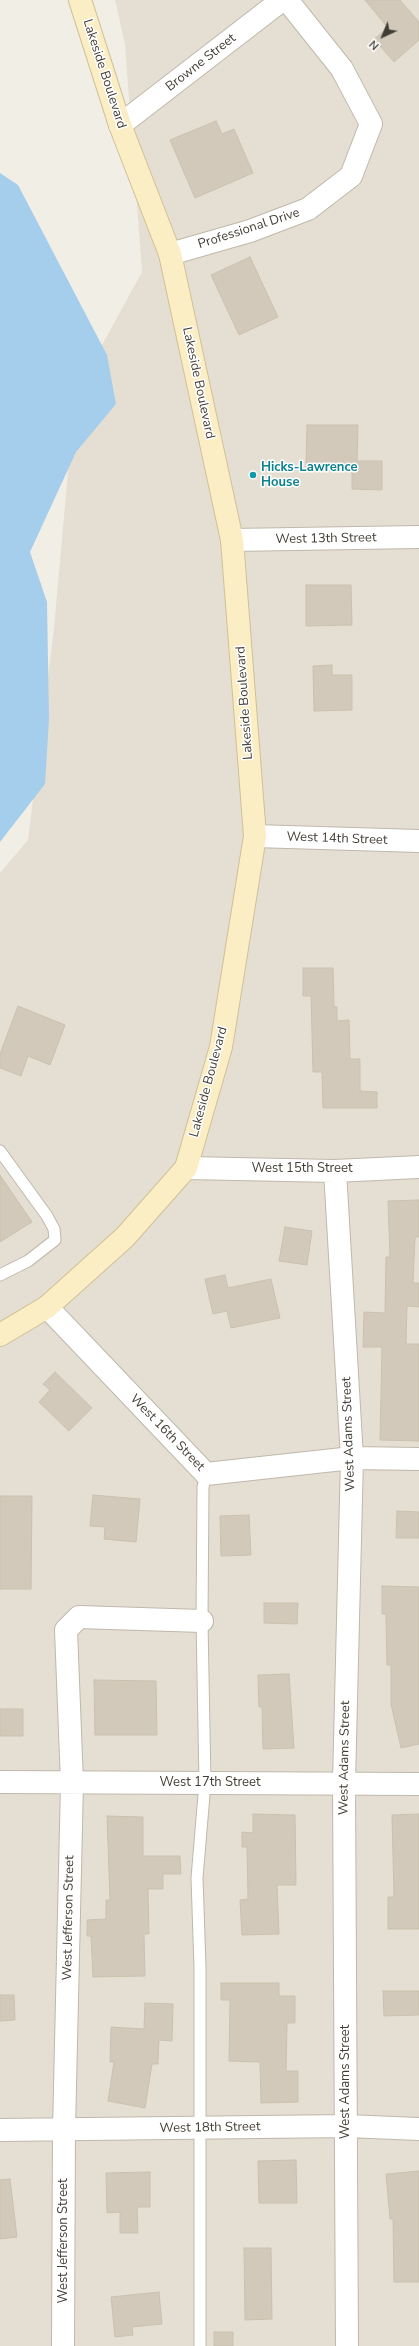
<!DOCTYPE html>
<style>
body{margin:0}
#map{position:relative;width:419px;height:2346px;overflow:hidden;background:#f1eee5;font-family:"Nunito Sans",sans-serif}
canvas{display:block}
.north{position:absolute;left:363px;top:16px;width:40px;height:40px;-webkit-text-stroke:3px #fff;paint-order:stroke;rotate:224deg;font-size:11px;font-weight:700;line-height:16px;text-align:center;color:#433e35}
.north::after{content:'';display:block;margin:auto;width:14px;height:18px;background:#433e35;clip-path:polygon(50% 0,100% 100%,50% 72%,0 100%)}
</style>
<div id="map">
<canvas width="419" height="2346"></canvas>
<div class="north">N</div>
</div>
<script>
const ctx = document.querySelector('canvas').getContext('2d');
ctx.lineJoin = 'round';
function fill(path, color) { ctx.fillStyle = color; ctx.fill(path, 'evenodd'); }
const toPath = rows => new Path2D(rows.map(r => 'M' + r).join(''));
function strokePath(path, color, width, dash) { ctx.strokeStyle = color; ctx.lineWidth = width; ctx.lineCap = dash ? 'butt' : 'round'; ctx.setLineDash(dash || []); ctx.stroke(path); }
function write(font, color, halo, rows, align = 'center') {
  ctx.font = font + ' "Nunito Sans",sans-serif'; ctx.lineWidth = 3; ctx.setLineDash([]); ctx.textBaseline = 'middle'; ctx.strokeStyle = halo; ctx.fillStyle = color; for (const [text, x, y, turn = 0] of rows) {
    ctx.save(); ctx.translate(x, y); ctx.rotate((+turn || 0) * Math.PI / 180); ctx.textAlign = isNaN(turn) ? turn : align; if (halo) ctx.strokeText(text, 0, 0); ctx.fillText(text, 0, 0); ctx.restore();
  }
}
const residential = toPath([
 [115,0,419,0,419,2346,0,2346,0,873,28,840,54,628,70,449,84,378,142,272,125,44]
]);
const water = toPath([
 [0,173,18,185,107,355,116,404,76,452,30,552,47,602,49,719,45,784,0,842]
]);
const building = toPath([
 [365,0,400,0,419,22,419,40,394,62,374,39,388,28,365,0],
 [216,121,222,134,234,129,253,173,195,198,170,140,216,121],
 [250,257,278,317,239,335,211,275,250,257],
 [307,425,358,425,357,461,382,461,382,490,352,489,352,467,306,467,307,425],
 [306,585,351,585,352,625,306,626,306,585],
 [332,665,332,675,352,675,352,710,314,711,313,666,332,665],
 [303,968,333,968,334,1007,337,1007,337,1021,349,1020,350,1059,360,1059,360,1091,377,1092,377,1108,323,1108,322,1072,313,1072,311,996,303,996,303,968],
 [18,1006,65,1025,50,1065,28,1056,21,1076,0,1068,0,1054,18,1006],
 [0,1175,32,1222,0,1242,0,1175],
 [419,1200,419,1237,415,1237,413,1283,419,1283,419,1307,407,1306,406,1344,419,1344,419,1441,380,1440,382,1347,363,1347,364,1312,385,1313,386,1257,390,1257,388,1201,419,1200],
 [285,1227,312,1231,307,1265,279,1261,285,1227],
 [225,1275,228,1288,271,1279,280,1318,231,1328,227,1311,213,1314,205,1279,225,1275],
 [55,1372,92,1408,69,1431,39,1402,50,1390,43,1384,55,1372],
 [93,1495,140,1499,136,1542,104,1539,105,1527,90,1526,93,1495],
 [0,1496,32,1496,31,1589,0,1589,0,1496],
 [397,1511,419,1512,419,1538,396,1538,397,1511],
 [249,1515,251,1555,221,1556,220,1516,249,1515],
 [382,1586,419,1587,419,1744,401,1748,391,1704,391,1665,387,1665,386,1614,382,1614,382,1586],
 [264,1603,298,1603,297,1624,264,1623,264,1603],
 [289,1674,294,1748,263,1749,262,1707,259,1707,258,1675,289,1674],
 [94,1680,156,1681,157,1735,95,1735,94,1680],
 [0,1709,23,1709,23,1736,0,1736,0,1709],
 [253,1814,295,1815,296,1885,277,1885,279,1934,242,1935,240,1900,248,1899,247,1847,242,1847,242,1832,253,1833,253,1814],
 [419,1814,419,1929,388,1929,388,1897,394,1897,392,1815,419,1814],
 [107,1816,143,1817,143,1856,180,1856,181,1874,163,1874,163,1889,148,1889,149,1934,144,1934,145,1976,93,1977,91,1936,87,1936,87,1920,106,1919,106,1900,110,1900,107,1816],
 [221,1983,279,1983,279,1996,295,1996,295,2023,287,2023,286,2071,298,2071,298,2102,261,2103,260,2062,229,2061,230,2000,221,2000,221,1983],
 [383,1991,419,1991,419,2015,384,2016,383,1991],
 [0,1995,14,1995,15,2020,0,2021,0,1995],
 [145,2003,173,2004,172,2041,159,2040,158,2064,152,2064,145,2108,108,2101,114,2062,110,2062,111,2027,144,2029,145,2003],
 [296,2160,297,2203,259,2203,258,2161,296,2160],
 [419,2171,419,2282,394,2282,393,2219,390,2219,386,2174,419,2171],
 [150,2172,150,2207,137,2207,138,2233,120,2233,120,2212,107,2213,106,2173,150,2172],
 [10,2179,17,2237,0,2239,0,2180,10,2179],
 [244,2248,271,2248,272,2319,245,2320,244,2248],
 [159,2292,162,2324,132,2327,133,2335,115,2337,111,2297,159,2292],
 [214,2332,233,2332,233,2346,214,2346,214,2332]
]);
const lane = toPath([
 [0,1151,47,1216,54,1229,55,1240,28,1261,0,1275],
 [200,2346,200,1967,197,1878,205,1783,202,1621,203,1487,206,1474]
]);
const street = toPath([
 [120,125,282,0],
 [170,254,250,231,308,209,351,176,371,124,342,69,287,0],
 [232,540,419,537],
 [255,836,419,841],
 [186,1168,335,1171,419,1167],
 [335,1171,352,1458,344,1782,347,2346],
 [47,1307,206,1474,352,1458,419,1459],
 [0,1782,419,1784],
 [0,2130,346,2126,419,2129],
 [63,2346,64,2130,72,1783,66,1630,79,1617,202,1621]
]);
const secondary = toPath([
 [0,1335,47,1307,125,1237,186,1168,221,1047,255,836,232,540,170,254,120,125,80,0]
]);
const markers = [
 [253,475,4,"#0f9aa8"]
];
const streetNames = [
 ["Browne Street",201,63,-38],
 ["Lakeside Boulevard",104,74,72],
 ["Professional Drive",249,229,-18],
 ["Lakeside Boulevard",198,383,78],
 ["West 13th Street",326,539,-1],
 ["Lakeside Boulevard",245,703,-94],
 ["West 14th Street",337,839,2],
 ["Lakeside Boulevard",209,1082,-75],
 ["West 15th Street",302,1169],
 ["West 16th Street",167,1433,46],
 ["West Adams Street",349,1434,-92],
 ["West Adams Street",345,1758,-89],
 ["West 17th Street",210,1783],
 ["West Jefferson Street",69,1918,-89],
 ["West Adams Street",346,2082,-90],
 ["West 18th Street",210,2128,-1],
 ["West Jefferson Street",64,2241,-90]
];
const cultureNames = [
 ["Hicks-Lawrence",261,468],
 ["House",261,483]
];
fill(residential, '#e5dfd3');
fill(water, '#a4ceeb');
fill(building, '#d2c9bb');
strokePath(building, '#ccc1af', 1);
strokePath(lane, '#bfb8ab', 13);
strokePath(street, '#bfb8ab', 24);
strokePath(secondary, '#cfc197', 24);
strokePath(lane, '#fff', 11);
strokePath(street, '#fff', 22);
strokePath(secondary, '#fbeec5', 22);
for (const [x, y, r, color] of markers) { const dot = new Path2D(); dot.arc(x, y, r, 0, 2 * Math.PI); ctx.fillStyle = color; ctx.fill(dot); strokePath(dot, '#fff', 1.5); }
write('13px', '#433e35', '#fff', streetNames);
write('bold 13px', '#0d838f', '#fff', cultureNames, 'left');
</script>
